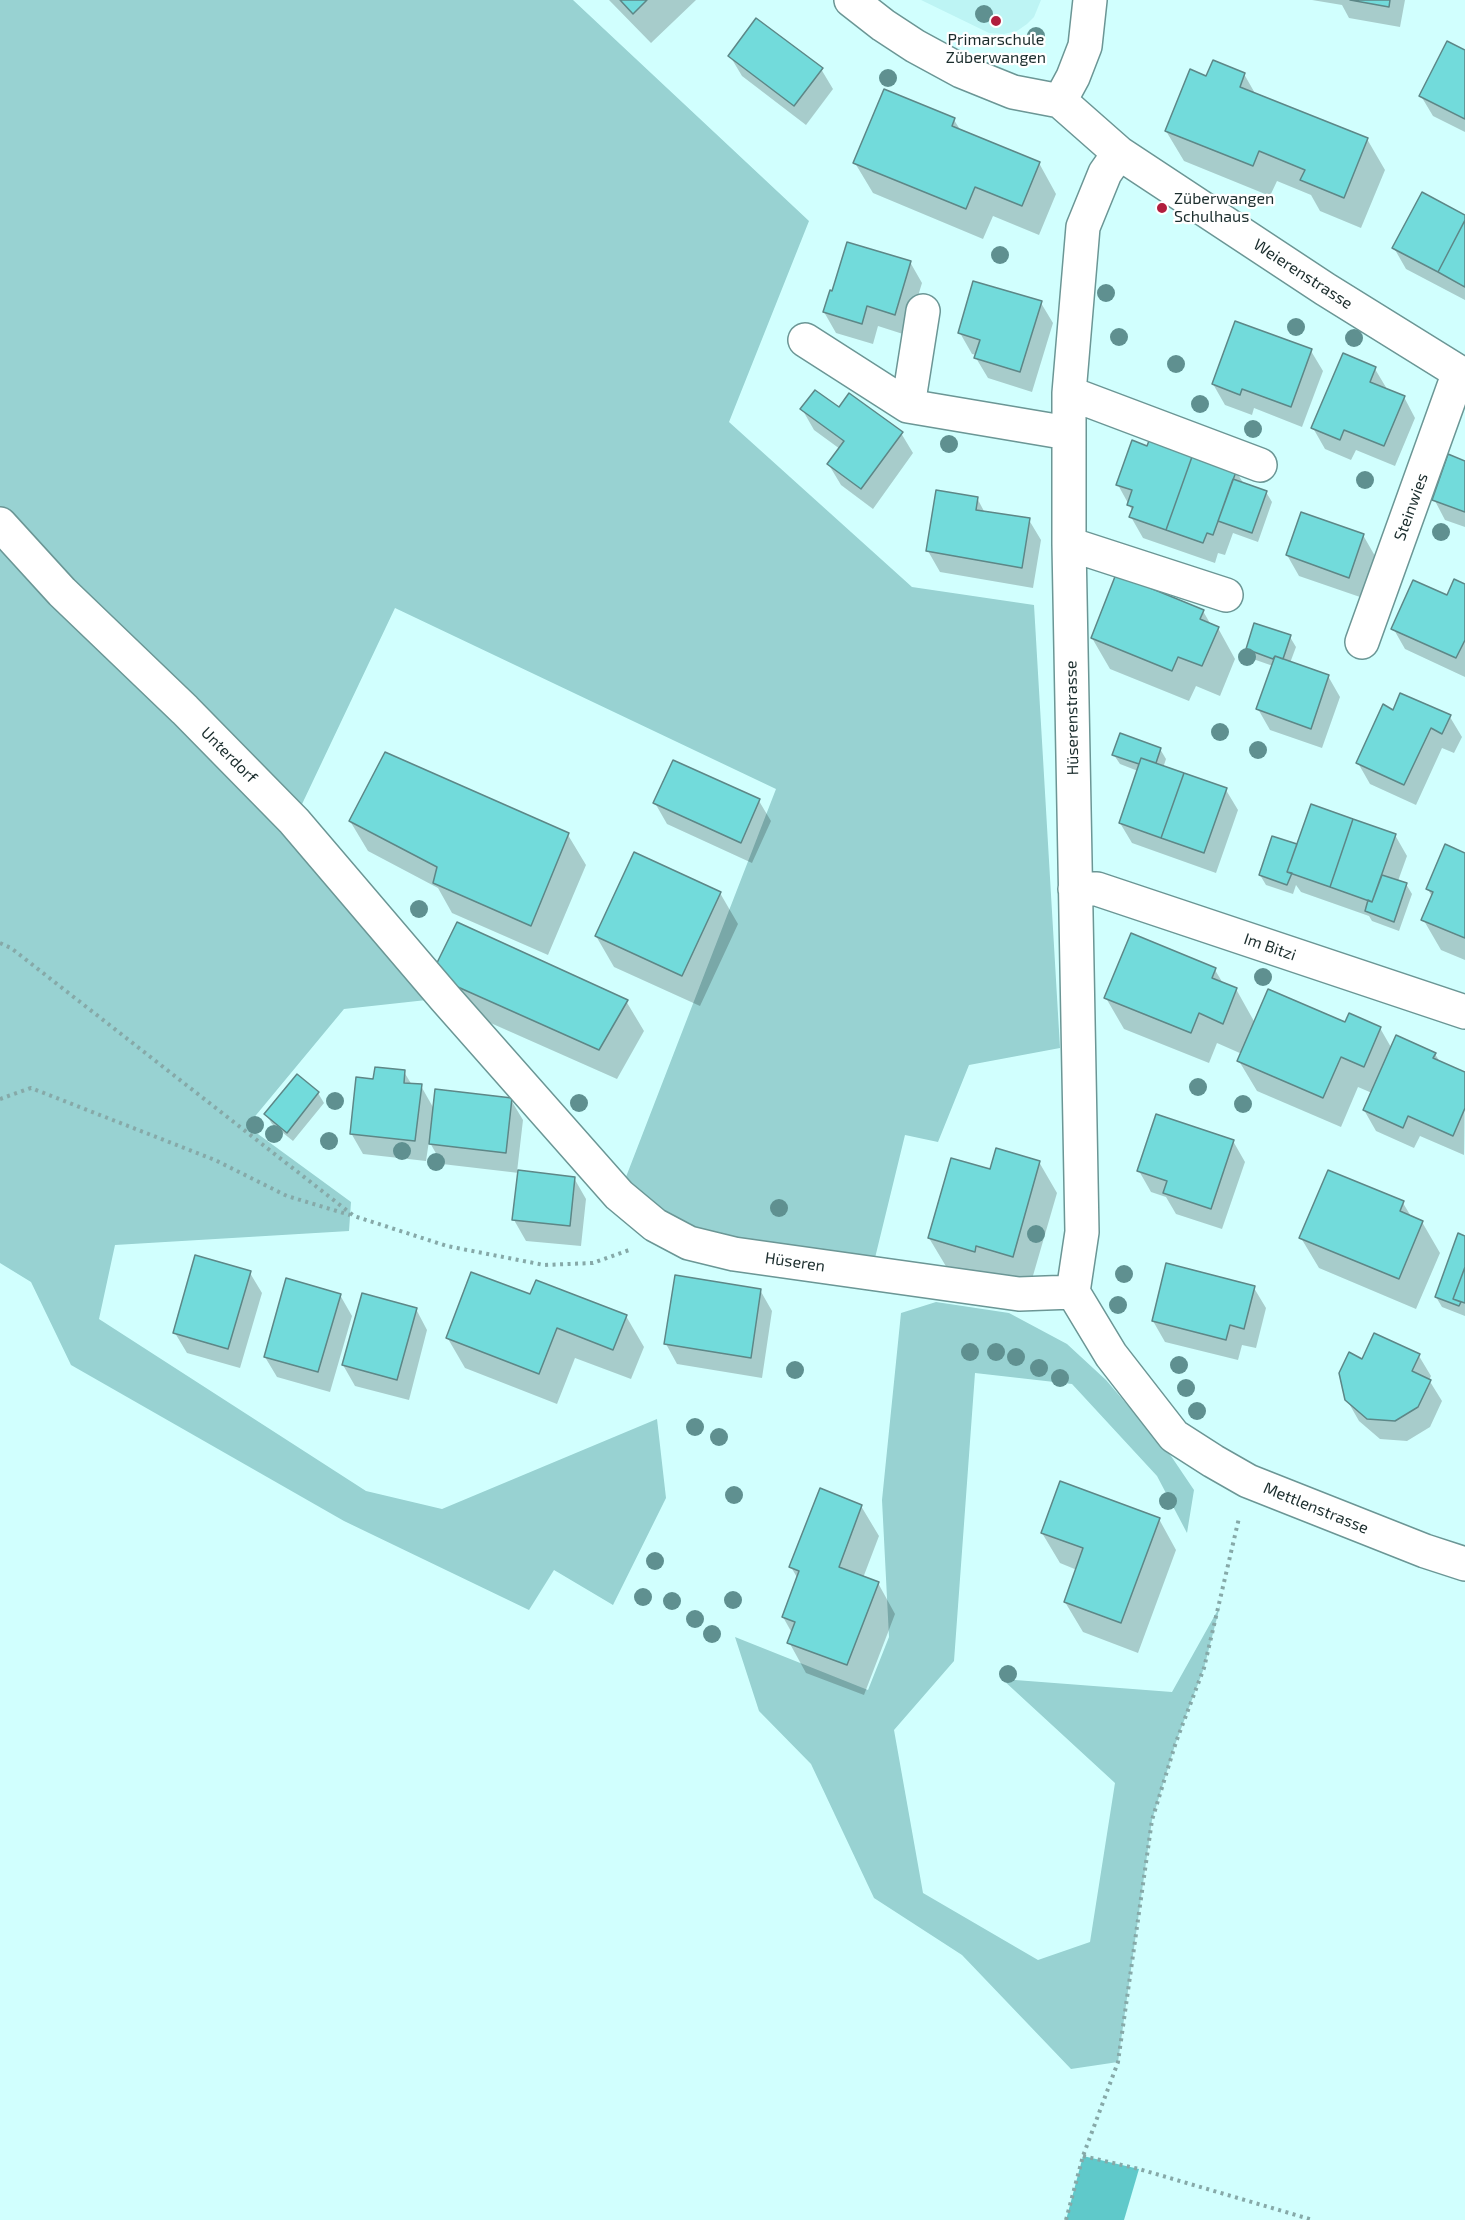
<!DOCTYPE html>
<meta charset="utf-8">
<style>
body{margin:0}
canvas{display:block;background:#d1fffe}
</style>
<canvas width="1465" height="2220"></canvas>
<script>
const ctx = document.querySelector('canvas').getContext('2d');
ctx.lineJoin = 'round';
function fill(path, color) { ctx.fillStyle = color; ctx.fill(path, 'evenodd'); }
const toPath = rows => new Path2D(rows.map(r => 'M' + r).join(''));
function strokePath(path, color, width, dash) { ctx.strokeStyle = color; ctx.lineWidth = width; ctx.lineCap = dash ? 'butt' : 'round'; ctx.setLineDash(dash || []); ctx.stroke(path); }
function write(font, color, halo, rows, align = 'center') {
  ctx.font = font + ' "Exo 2",sans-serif'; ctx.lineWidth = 4.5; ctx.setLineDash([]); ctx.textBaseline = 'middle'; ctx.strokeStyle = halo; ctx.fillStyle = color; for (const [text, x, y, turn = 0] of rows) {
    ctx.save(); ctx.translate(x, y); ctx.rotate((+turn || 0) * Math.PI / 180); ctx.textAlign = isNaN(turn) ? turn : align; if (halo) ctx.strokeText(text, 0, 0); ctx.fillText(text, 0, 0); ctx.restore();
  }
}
const built = toPath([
 [921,0,1041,0,1034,17,1027,24,1017,31,1004,34,989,33]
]);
const green = toPath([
 [0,0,573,0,809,221,729,422,912,587,1034,605,1060,1048,969,1065,938,1142,905,1135,874,1262,655,1225,619,1195,776,789,395,608,294,821,445,998,344,1009,247,1126,351,1202,349,1231,115,1245,99,1319,366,1491,442,1509,657,1419,666,1498,613,1605,554,1570,529,1610,344,1521,71,1365,31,1282,0,1263],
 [936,1302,1009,1313,1067,1344,1106,1380,1171,1456,1194,1490,1187,1533,1157,1476,1072,1384,975,1373,954,1661,894,1730,923,1893,1038,1960,1090,1942,1115,1783,1002,1679,1172,1692,1220,1606,1204,1668,1176,1742,1152,1820,1118,2062,1071,2069,962,1955,874,1898,811,1764,759,1711,735,1637,868,1690,889,1637,882,1500,901,1313]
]);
const forest = toPath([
 [1083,2156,1139,2169,1124,2220,1066,2220]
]);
const shadow = toPath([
 [609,0,696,0,651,43],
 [1312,0,1405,0,1400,27,1349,18,1342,5],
 [1465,52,1465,132,1433,116,1421,96],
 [730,56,821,69,833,89,806,125,742,76],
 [1244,74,1256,95,1367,139,1385,170,1361,228,1320,211,1311,195,1277,181,1270,196,1184,161,1166,131,1207,78],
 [954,120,961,131,1039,163,1056,194,1039,235,993,216,983,239,873,193,855,163],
 [1465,216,1465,300,1406,269,1394,248],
 [910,262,922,283,906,335,878,326,873,344,836,333,824,312],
 [1041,303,1053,323,1032,392,988,378,976,358,977,355,972,354,960,333],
 [1311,351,1323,371,1302,427,1254,408,1252,415,1225,405,1213,384],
 [1375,369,1387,389,1404,397,1415,418,1395,466,1356,450,1351,460,1325,449,1313,428],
 [802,409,839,409,901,433,913,453,873,509,841,485,829,465,840,449,814,430],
 [1465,462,1465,527,1445,520,1434,499],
 [1235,470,1244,484,1266,492,1272,502,1258,542,1233,533,1225,555,1218,553,1215,563,1143,538,1131,517,1133,512,1118,485],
 [977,498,985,513,1029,520,1041,540,1033,588,940,572,928,551],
 [1363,535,1375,556,1360,597,1299,576,1287,555],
 [1465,586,1465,677,1405,649,1393,628],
 [1203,611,1211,625,1218,628,1235,659,1220,696,1196,686,1189,701,1110,669,1092,638],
 [1290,637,1296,647,1290,663,1328,676,1340,697,1322,748,1270,730,1258,709,1273,666,1253,659,1247,649],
 [1394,712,1450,717,1462,737,1454,753,1442,748,1416,805,1370,784,1358,763],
 [1160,749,1166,759,1163,768,1226,790,1238,810,1216,873,1132,843,1120,823,1138,771,1120,764,1114,755],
 [759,801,771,821,752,863,667,824,655,803],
 [350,821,568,835,586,865,548,955,452,913,438,888,368,851],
 [1395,835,1407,856,1398,881,1406,884,1412,894,1399,931,1372,921,1369,916,1301,892,1296,885,1293,894,1266,885,1260,875,1297,848],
 [1465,854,1465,960,1441,950,1423,919,1432,897,1428,889],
 [720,893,738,924,700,1006,614,967,596,936],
 [1215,970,1224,985,1236,989,1255,1023,1346,1024,1380,1028,1392,1049,1435,1054,1440,1062,1465,1073,1464,1155,1420,1136,1414,1148,1376,1131,1364,1110,1372,1093,1358,1087,1341,1127,1257,1091,1239,1061,1242,1054,1217,1043,1209,1063,1124,1029,1106,998],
 [432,975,626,1001,644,1031,617,1079,450,1005],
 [404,1072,412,1085,421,1086,434,1109,511,1100,523,1120,517,1172,574,1178,586,1199,581,1246,526,1241,514,1220,519,1173,442,1164,429,1141,426,1161,363,1154,351,1133,375,1081],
 [297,1076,318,1093,324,1103,293,1141,272,1124,266,1114],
 [1233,1141,1245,1162,1222,1229,1176,1214,1166,1197,1151,1192,1139,1171],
 [1039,1162,1057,1193,1030,1286,947,1268,929,1238,991,1171],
 [1403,1203,1412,1218,1422,1222,1440,1253,1416,1309,1319,1268,1301,1238],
 [1465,1237,1465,1316,1442,1307,1436,1297],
 [250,1273,262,1293,240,1368,187,1353,175,1333],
 [1254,1288,1266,1308,1256,1348,1242,1345,1238,1360,1165,1342,1153,1321],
 [760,1290,772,1311,762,1378,677,1364,666,1344],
 [340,1295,352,1316,330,1392,277,1377,265,1357],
 [531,1296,626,1316,644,1347,631,1379,575,1358,557,1404,465,1368,447,1337],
 [416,1309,427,1330,409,1400,355,1386,343,1365],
 [1419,1356,1431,1376,1429,1380,1442,1401,1430,1427,1407,1441,1380,1439,1359,1421,1347,1400,1363,1361],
 [861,1506,879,1536,863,1578,878,1583,895,1614,864,1695,806,1673,789,1642,792,1633,783,1617,798,1579,791,1567],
 [1159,1519,1176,1550,1138,1653,1083,1632,1065,1602,1077,1570,1060,1563,1042,1533]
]);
const building = toPath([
 [620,0,647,0,633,14,620,0],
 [1350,0,1390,0,1389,7,1350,0],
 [756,18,823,68,794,106,728,56,756,18],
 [1447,41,1465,50,1465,119,1419,96,1447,41],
 [1213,60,1245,73,1240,87,1368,138,1344,198,1300,180,1305,170,1259,151,1253,166,1165,131,1190,69,1206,76,1213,60],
 [884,89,955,118,952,126,1040,162,1022,206,975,187,966,209,853,163,884,89],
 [1422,192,1465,215,1465,220,1438,272,1392,248,1422,192],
 [1465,220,1465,287,1438,272,1465,220],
 [847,242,911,261,895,315,867,306,862,324,823,312,830,290,832,291,847,242],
 [973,281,1042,301,1020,372,974,358,980,340,958,333,973,281],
 [1235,321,1312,349,1291,407,1242,389,1240,395,1212,384,1235,321],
 [1343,353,1376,367,1370,382,1405,396,1384,446,1344,430,1340,440,1311,428,1343,353],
 [815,390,839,407,849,393,903,432,861,489,827,464,844,441,800,409,815,390],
 [1150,438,1193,454,1166,530,1129,517,1133,507,1127,505,1132,490,1116,485,1132,440,1147,446,1150,438],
 [1193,454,1237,469,1213,535,1207,533,1203,543,1166,530,1193,454],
 [1448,454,1465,461,1465,512,1432,500,1448,454],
 [1233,479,1267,491,1252,533,1218,521,1233,479],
 [936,490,978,497,976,510,1030,518,1022,568,926,551,936,490],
 [1301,512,1364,534,1349,578,1286,555,1301,512],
 [1116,574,1204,610,1200,619,1219,627,1202,666,1178,657,1172,671,1091,638,1116,574],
 [1454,579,1465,584,1465,640,1456,658,1391,629,1413,580,1447,595,1454,579],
 [1254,623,1291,635,1283,659,1275,656,1273,659,1246,649,1254,623],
 [1275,656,1329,675,1311,729,1256,709,1275,656],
 [1400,693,1451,715,1442,734,1431,728,1404,785,1356,763,1383,704,1393,710,1400,693],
 [1120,733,1161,748,1156,763,1141,758,1139,764,1112,755,1120,733],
 [385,752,569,833,531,926,433,883,437,867,349,821,385,752],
 [1141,758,1184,773,1161,838,1119,823,1141,758],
 [673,760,760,799,741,843,653,803,673,760],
 [1184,773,1227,788,1204,853,1161,838,1184,773],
 [1311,804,1353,819,1330,887,1287,872,1311,804],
 [1353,819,1396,834,1372,902,1330,887,1353,819],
 [1272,836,1297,844,1287,872,1292,873,1287,885,1259,875,1272,836],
 [1445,844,1465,853,1465,938,1421,920,1433,892,1426,889,1445,844],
 [634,852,721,892,682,976,595,936,634,852],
 [1382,875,1407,883,1394,922,1365,911,1368,900,1372,902,1382,875],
 [457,922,628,1000,599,1050,431,975,457,922],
 [1131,933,1216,968,1212,978,1237,988,1223,1024,1199,1013,1191,1033,1104,998,1131,933],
 [1268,989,1345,1022,1349,1013,1381,1027,1364,1067,1341,1057,1323,1098,1237,1061,1268,989],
 [1396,1035,1436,1053,1433,1058,1465,1072,1465,1108,1453,1136,1408,1116,1403,1128,1363,1110,1396,1035],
 [375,1067,405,1070,404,1083,422,1084,415,1141,350,1134,356,1077,373,1079,375,1067],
 [297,1074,319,1092,287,1133,264,1114,297,1074],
 [435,1089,512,1098,506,1153,429,1144,435,1089],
 [1156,1114,1234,1140,1211,1209,1163,1193,1167,1181,1137,1171,1156,1114],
 [996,1148,1040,1161,1013,1257,976,1246,975,1252,928,1238,951,1158,990,1169,996,1148],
 [518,1170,575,1177,570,1226,512,1220,518,1170],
 [1328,1170,1404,1201,1400,1211,1423,1221,1399,1279,1299,1238,1328,1170],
 [1458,1233,1465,1236,1465,1267,1453,1299,1461,1302,1459,1306,1435,1297,1458,1233],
 [195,1255,251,1271,228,1349,173,1333,195,1255],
 [1166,1263,1255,1286,1244,1329,1230,1325,1226,1340,1152,1321,1166,1263],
 [1465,1267,1465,1303,1453,1299,1465,1267],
 [471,1272,530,1294,536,1280,627,1315,613,1350,557,1328,539,1374,446,1338,471,1272],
 [675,1275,761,1289,751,1358,664,1344,675,1275],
 [286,1278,341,1294,318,1372,264,1357,286,1278],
 [362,1293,417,1308,397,1380,342,1365,362,1293],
 [1374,1333,1420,1354,1412,1371,1431,1380,1418,1407,1395,1421,1367,1419,1345,1400,1339,1373,1349,1352,1362,1359,1374,1333],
 [1060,1481,1160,1518,1121,1623,1064,1602,1083,1548,1041,1533,1060,1481],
 [820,1488,862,1505,839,1567,879,1582,847,1665,787,1643,795,1622,782,1617,799,1571,789,1567,820,1488]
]);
const path = toPath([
 [0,943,11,948,354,1216,447,1246,544,1265,593,1263,629,1250],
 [0,1099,31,1088,215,1160,287,1196,350,1215],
 [1083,2156,1139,2169,1313,2220],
 [1066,2220,1083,2156,1118,2062,1152,1820,1176,1742,1204,1668,1239,1518]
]);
const minor = toPath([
 [851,0,883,25,915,46,961,71,1013,92,1060,101],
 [1060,101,1119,153,1325,289,1465,376],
 [1060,101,1073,77,1085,46,1090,0],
 [805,340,908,406,1068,433],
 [1069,393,1260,465],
 [908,406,923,311],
 [0,524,62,592,185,710,294,821,445,998,619,1195,655,1225,689,1243,734,1254,1019,1294,1073,1292,1111,1355,1174,1436,1213,1461,1248,1481,1425,1551,1465,1564],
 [1069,544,1226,595],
 [1362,642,1459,372],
 [1075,889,1097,889,1465,1012],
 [1073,1292,1082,1232,1069,544,1069,393,1083,227,1105,173,1119,153]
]);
const trees = [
 [984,14],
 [1036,36],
 [888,78],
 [1000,255],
 [1106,293],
 [1296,327],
 [1119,337],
 [1354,338],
 [1176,364],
 [1200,404],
 [1253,429],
 [949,444],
 [1365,480],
 [1441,532],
 [1247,657],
 [1220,732],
 [1258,750],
 [419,909],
 [1263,977],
 [1198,1087],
 [335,1101],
 [579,1103],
 [1243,1104],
 [255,1125],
 [274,1134],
 [329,1141],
 [402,1151],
 [436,1162],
 [779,1208],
 [1036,1234],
 [1124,1274],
 [1118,1305],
 [970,1352],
 [996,1352],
 [1016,1357],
 [1179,1365],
 [1039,1368],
 [795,1370],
 [1060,1378],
 [1186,1388],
 [1197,1411],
 [695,1427],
 [719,1437],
 [734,1495],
 [1168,1501],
 [655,1561],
 [643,1597],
 [733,1600],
 [672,1601],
 [695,1619],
 [712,1634],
 [1008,1674]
];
const markers = [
 [996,21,6,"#b11e3e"],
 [1162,208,6,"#b11e3e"]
];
const poiNames = [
 ["Primarschule",996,40],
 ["Züberwangen",996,58],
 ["Züberwangen",1174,199,"left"],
 ["Schulhaus",1174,217,"left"]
];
const streetNames = [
 ["Weierenstrasse",1303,274,33],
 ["Steinwies",1411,507,-70],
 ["Hüserenstrasse",1072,718,-91],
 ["Unterdorf",229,755,45],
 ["Im Bitzi",1270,947,19],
 ["Hüseren",795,1262,8],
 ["Mettlenstrasse",1316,1508,22]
];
fill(built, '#bdf4f4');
fill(green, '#98d2d2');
fill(forest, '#5fc9ca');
fill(shadow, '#0003');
fill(building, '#72dbdb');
strokePath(building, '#5d8787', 1.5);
strokePath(minor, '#6b9695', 36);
strokePath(path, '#86a9a8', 4, [3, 4.5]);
strokePath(minor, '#fff', 33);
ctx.fillStyle = '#5f9090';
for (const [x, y] of trees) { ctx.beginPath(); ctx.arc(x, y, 9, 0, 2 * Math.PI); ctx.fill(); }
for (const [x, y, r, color] of markers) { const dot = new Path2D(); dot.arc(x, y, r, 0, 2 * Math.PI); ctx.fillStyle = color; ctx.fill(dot); strokePath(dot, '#fff', 2); }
write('16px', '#1b2d2d', '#fff', poiNames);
write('16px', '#1b2d2d', '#fff', streetNames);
</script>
